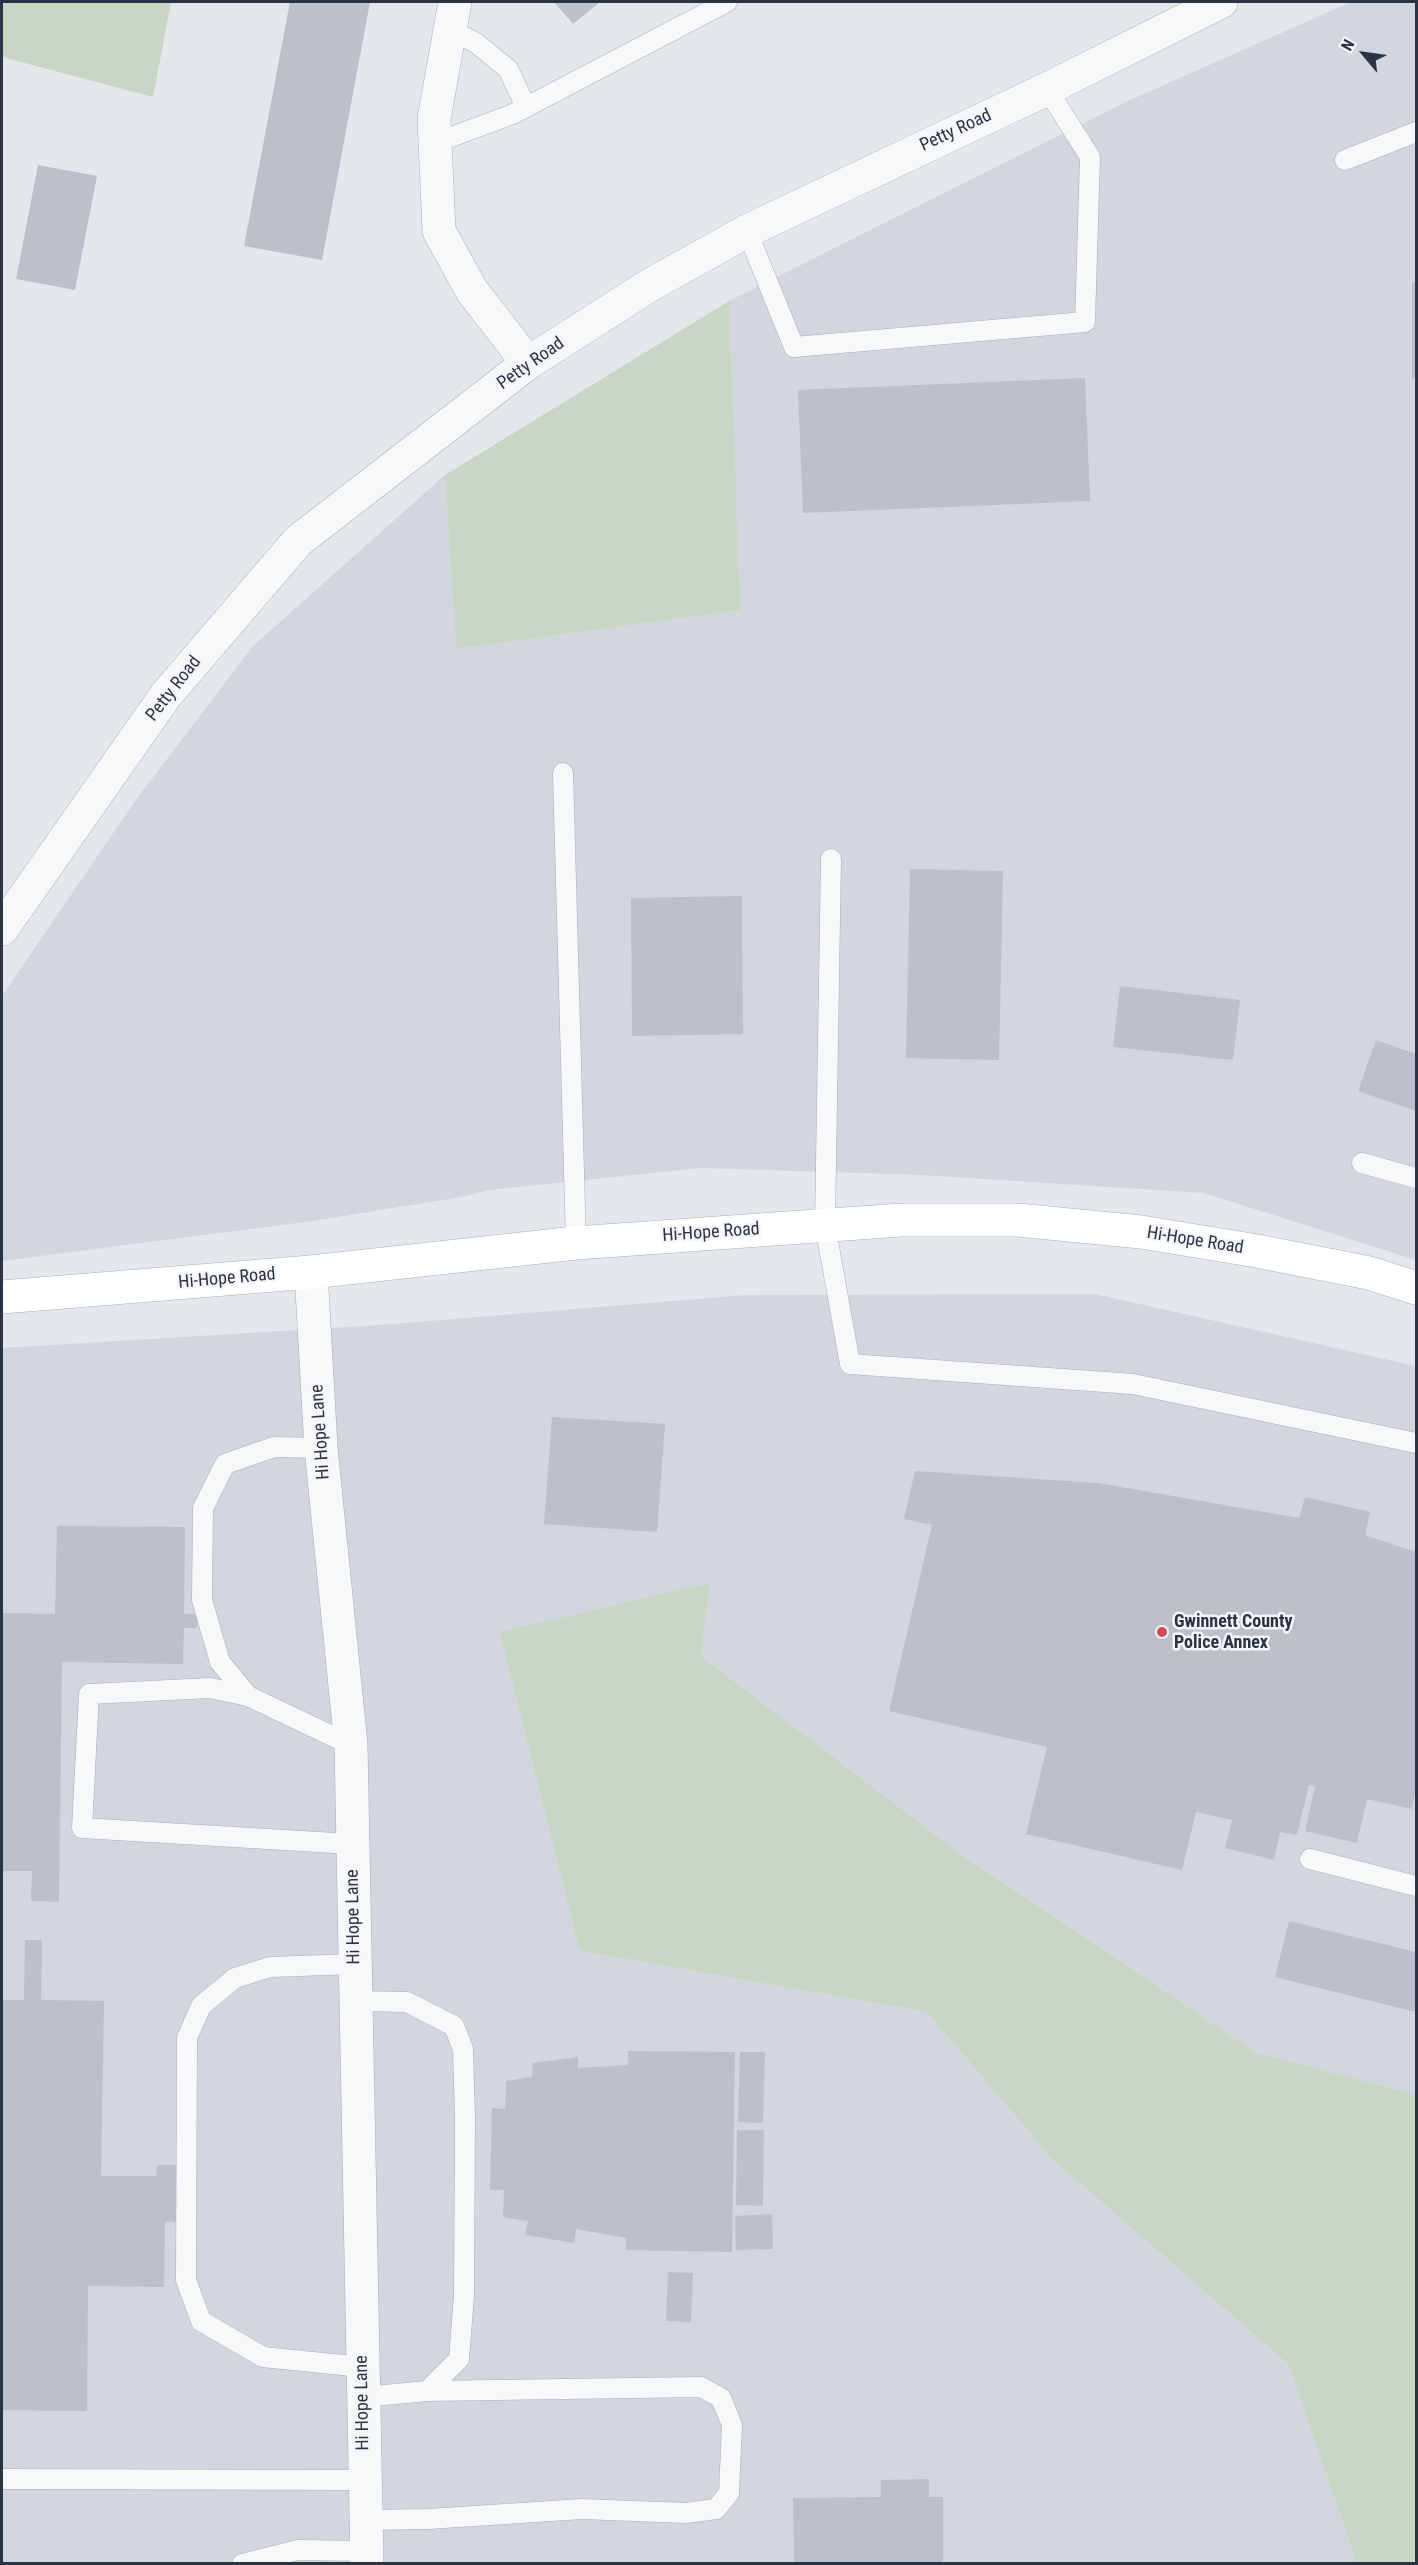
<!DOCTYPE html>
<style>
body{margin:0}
#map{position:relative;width:1418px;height:2565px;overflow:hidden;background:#e4e7ec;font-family:"Roboto Condensed",sans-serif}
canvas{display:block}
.frame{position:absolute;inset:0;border:3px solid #2b3445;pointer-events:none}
.north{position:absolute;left:1334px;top:24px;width:60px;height:60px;-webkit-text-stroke:4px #f4f6f9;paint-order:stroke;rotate:299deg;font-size:16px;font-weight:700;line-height:24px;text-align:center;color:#2b3445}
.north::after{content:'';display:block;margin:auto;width:21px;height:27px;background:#2b3445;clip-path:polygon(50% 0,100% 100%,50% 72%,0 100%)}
</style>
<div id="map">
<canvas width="1418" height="2565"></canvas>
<div class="frame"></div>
<div class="north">N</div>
</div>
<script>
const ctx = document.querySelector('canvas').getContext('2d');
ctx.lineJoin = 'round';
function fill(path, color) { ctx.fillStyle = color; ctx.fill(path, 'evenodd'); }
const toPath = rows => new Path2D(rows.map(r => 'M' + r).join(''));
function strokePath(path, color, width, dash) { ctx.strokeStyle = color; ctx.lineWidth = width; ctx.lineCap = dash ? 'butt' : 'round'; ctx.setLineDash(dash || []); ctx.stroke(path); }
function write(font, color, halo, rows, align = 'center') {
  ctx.font = font + ' "Roboto Condensed",sans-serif'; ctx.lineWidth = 5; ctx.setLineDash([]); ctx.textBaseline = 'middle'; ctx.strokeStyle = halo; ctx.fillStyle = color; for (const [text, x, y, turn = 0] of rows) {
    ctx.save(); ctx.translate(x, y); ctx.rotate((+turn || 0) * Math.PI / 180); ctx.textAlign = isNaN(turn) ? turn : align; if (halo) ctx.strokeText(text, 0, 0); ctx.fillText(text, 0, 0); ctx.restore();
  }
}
const built = toPath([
 [1351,2,1416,2,1416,1260,1204,1193,921,1175,701,1168,489,1190,461,1197,313,1221,2,1261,2,996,135,801,253,646,445,475,456,649,739,610,729,301,1128,101],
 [1095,1294,1416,1366,1416,2094,1256,2053,962,1855,701,1656,710,1583,580,1951,927,2012,1052,2159,1288,2364,1357,2563,2,2564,2,1348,380,1325,746,1295]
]);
const green = toPath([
 [2,2,171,2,153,97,2,57],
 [729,301,740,610,456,649,445,475],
 [710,1583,701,1656,962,1855,1256,2053,1416,2094,1416,2563,1357,2563,1288,2364,1052,2159,927,2012,580,1951,500,1632]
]);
const building = toPath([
 [290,2,370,2,322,260,244,246],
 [554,2,600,2,573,24],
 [38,165,97,176,75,290,16,279],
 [1412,283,1416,283,1416,378,1412,378],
 [1085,378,1090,501,803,513,798,390],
 [910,869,1003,871,999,1060,906,1058],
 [742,896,743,1034,632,1036,631,898],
 [1120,986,1240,1000,1233,1060,1113,1047],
 [1376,1040,1416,1054,1416,1111,1358,1091],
 [552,1417,665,1424,657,1532,544,1524],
 [915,1471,1098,1483,1299,1518,1305,1497,1370,1512,1365,1535,1416,1552,1416,1788,1412,1809,1367,1799,1357,1843,1305,1831,1315,1786,1309,1785,1297,1835,1280,1832,1274,1860,1225,1848,1232,1820,1196,1812,1182,1870,1026,1834,1047,1747,889,1711,932,1525,904,1519],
 [57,1526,185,1527,184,1614,198,1614,197,1628,184,1628,183,1664,62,1662,59,1902,31,1901,32,1871,2,1871,2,1613,55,1614],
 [1289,1921,1416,1952,1416,2012,1275,1977],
 [25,1940,42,1940,41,2000,104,2001,101,2176,156,2176,157,2165,179,2165,179,2222,165,2222,164,2287,88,2286,87,2411,2,2410,2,2000,24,2000],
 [628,2051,735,2052,732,2252,626,2250,626,2238,576,2229,574,2243,525,2235,528,2221,503,2217,504,2190,490,2190,492,2108,505,2109,506,2081,532,2077,533,2063,578,2057,578,2068,628,2065],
 [740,2052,765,2052,763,2123,738,2122],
 [737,2130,764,2130,763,2206,736,2205],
 [772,2214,773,2249,736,2250,735,2216],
 [668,2272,693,2273,691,2322,666,2321],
 [929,2479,929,2497,943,2497,943,2564,794,2564,793,2498,881,2497,881,2480]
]);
const lane = toPath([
 [450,29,476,43,508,69,526,107],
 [435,143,513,114,727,2],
 [1345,160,1416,132],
 [747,231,794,347,1085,322,1090,157,1047,89],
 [563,773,576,1243],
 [831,859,825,1225,850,1364,1133,1384,1416,1443],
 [1362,1163,1416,1178],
 [321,1448,274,1447,225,1464,203,1508,202,1600,220,1662,248,1696,351,1745],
 [248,1696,210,1688,89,1694,82,1828,352,1844],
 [1310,1859,1416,1886],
 [355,1964,270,1967,235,1978,201,2006,187,2038,186,2280,201,2321,263,2357,362,2367],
 [356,2001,407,2002,454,2026,463,2049,465,2119,464,2295,459,2359,427,2391,363,2397],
 [2,2479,364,2480],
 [365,2520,428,2519,582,2509,686,2513,716,2509,729,2493,732,2425,721,2398,701,2387,427,2391],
 [242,2564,298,2550,366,2551]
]);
const street = toPath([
 [455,2,434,119,439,231,472,291,528,363],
 [2,929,166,695,298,541,528,363,650,285,747,231,1047,89,1221,2],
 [311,1272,321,1448,351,1745,367,2564]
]);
const secondary = toPath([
 [2,1297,311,1272,576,1243,901,1220,1018,1220,1141,1232,1257,1251,1369,1273,1416,1288]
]);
const markers = [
 [1162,1632,6,"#d1495b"]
];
const streetNames = [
 ["Petty Road",956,131,-25],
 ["Petty Road",531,364,-35],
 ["Petty Road",174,689,-52],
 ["Hi-Hope Road",711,1233,-4],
 ["Hi-Hope Road",1195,1241,9],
 ["Hi-Hope Road",227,1279,-5],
 ["Hi Hope Lane",321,1432,-94],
 ["Hi Hope Lane",354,1917,-91],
 ["Hi Hope Lane",363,2403,-91]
];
const poiNames = [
 ["Gwinnett County",1174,1622],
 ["Police Annex",1174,1643]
];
fill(built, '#d2d6de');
fill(green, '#c9d6c5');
fill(building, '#bbc0ca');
strokePath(lane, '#a9aeb7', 21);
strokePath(street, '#a9aeb7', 34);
strokePath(secondary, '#a9aeb7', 34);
strokePath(lane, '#f7f8fa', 20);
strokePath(street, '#f7f8fa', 33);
strokePath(secondary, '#fff', 33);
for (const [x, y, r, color] of markers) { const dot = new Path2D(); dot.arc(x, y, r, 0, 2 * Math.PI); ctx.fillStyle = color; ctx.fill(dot); strokePath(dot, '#f4f6f9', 2); }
write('18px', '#2b3445', '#f4f6f9', streetNames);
write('bold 18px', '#2b3445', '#f4f6f9', poiNames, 'left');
</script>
